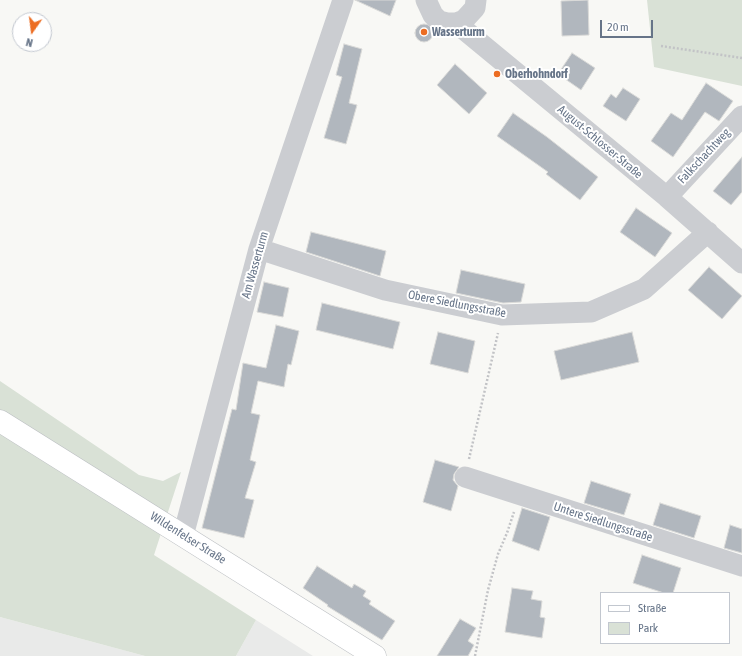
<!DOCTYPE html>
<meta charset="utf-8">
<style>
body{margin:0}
#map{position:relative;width:742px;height:656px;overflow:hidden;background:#f8f8f5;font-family:"Asap Condensed",sans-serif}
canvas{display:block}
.legend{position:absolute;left:600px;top:592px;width:130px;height:52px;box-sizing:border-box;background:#fff;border:1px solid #c2c7cf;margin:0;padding:5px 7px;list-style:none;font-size:12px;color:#667488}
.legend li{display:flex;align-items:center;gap:8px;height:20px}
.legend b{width:20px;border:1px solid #c2c7cf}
.north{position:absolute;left:12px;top:12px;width:40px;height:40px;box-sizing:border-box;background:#fff;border:1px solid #c2c7cf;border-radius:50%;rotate:194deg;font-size:11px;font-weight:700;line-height:16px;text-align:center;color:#667488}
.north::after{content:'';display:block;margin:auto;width:14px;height:18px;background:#ec6d22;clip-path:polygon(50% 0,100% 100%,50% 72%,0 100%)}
.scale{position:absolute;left:600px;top:20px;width:53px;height:18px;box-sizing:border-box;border:2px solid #667488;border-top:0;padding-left:5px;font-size:12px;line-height:14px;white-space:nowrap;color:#667488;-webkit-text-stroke:3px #fff;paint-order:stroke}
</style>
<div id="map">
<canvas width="742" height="656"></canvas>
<ul class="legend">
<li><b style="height:5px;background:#fff"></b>Straße</li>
<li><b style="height:11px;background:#d9e1d6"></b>Park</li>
</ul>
<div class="north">N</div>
<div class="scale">20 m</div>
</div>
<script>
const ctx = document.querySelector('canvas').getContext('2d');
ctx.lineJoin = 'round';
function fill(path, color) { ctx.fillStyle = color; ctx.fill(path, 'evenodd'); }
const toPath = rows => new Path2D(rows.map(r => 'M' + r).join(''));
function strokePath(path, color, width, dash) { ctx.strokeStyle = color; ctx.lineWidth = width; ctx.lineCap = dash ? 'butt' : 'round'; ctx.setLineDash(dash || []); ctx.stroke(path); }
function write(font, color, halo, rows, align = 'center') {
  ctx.font = font + ' "Asap Condensed",sans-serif'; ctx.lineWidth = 4; ctx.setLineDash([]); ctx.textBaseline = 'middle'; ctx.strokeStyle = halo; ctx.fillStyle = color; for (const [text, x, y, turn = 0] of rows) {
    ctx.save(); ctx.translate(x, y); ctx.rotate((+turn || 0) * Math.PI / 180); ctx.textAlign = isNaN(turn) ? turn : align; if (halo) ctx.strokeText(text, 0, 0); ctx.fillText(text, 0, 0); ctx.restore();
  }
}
const built = toPath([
 [0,617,145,656,0,656],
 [256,620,313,656,236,656]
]);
const green = toPath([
 [647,0,742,0,742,86,654,67],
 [0,381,139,475,163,481,181,472,154,555,256,620,236,656,145,656,0,617]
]);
const building = toPath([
 [355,0,396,0,390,16,355,0],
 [588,0,589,35,562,36,561,1,588,0],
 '415 33a9 9 0 1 1 18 0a9 9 0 1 1-18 0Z',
 [344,44,362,49,349,103,357,105,346,144,324,138,342,77,336,75,344,44],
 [572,53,595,68,581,90,558,74,572,53],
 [455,64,487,93,469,114,437,85,455,64],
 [706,83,733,101,719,121,705,112,673,157,651,141,671,113,682,120,706,83],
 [623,88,640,99,626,121,603,106,611,94,616,98,623,88],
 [513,113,547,137,598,177,580,200,546,174,548,172,497,136,513,113],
 [742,157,742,192,731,205,713,191,742,157],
 [636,208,672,233,655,257,620,232,636,208],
 [311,232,386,251,380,276,306,252,311,232],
 [709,267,742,296,722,319,688,290,709,267],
 [461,270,525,284,521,302,503,303,456,293,461,270],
 [264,282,289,288,283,317,257,312,264,282],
 [322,303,400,322,393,349,316,330,322,303],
 [276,325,299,331,291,365,288,364,284,387,258,381,251,413,260,415,250,460,256,462,245,498,254,500,244,538,202,528,232,409,236,410,243,363,266,368,276,325],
 [438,332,475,341,468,373,430,364,438,332],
 [632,332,639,362,561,380,554,351,632,332],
 [435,460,459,467,454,474,453,480,458,486,451,511,423,502,435,460],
 [591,481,631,494,624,515,584,503,591,481],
 [660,503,701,516,694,538,653,525,660,503],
 [522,508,550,517,539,551,512,541,522,508],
 [730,525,742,529,742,553,724,548,730,525],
 [642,555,681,568,673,593,664,593,633,583,642,555],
 [317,566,352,588,354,584,366,591,363,596,371,601,369,604,395,621,382,640,327,606,328,605,303,588,317,566],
 [512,588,533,591,531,599,542,601,540,617,545,618,542,638,505,632,512,588],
 [460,619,476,628,468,641,474,645,468,656,437,656,460,619]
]);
const path = toPath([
 [661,46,742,58],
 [469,459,498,333],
 [475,656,488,590,498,554,507,533,514,512]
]);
const minor = toPath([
 [426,0,433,15,439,21,447,23,456,23,464,20,475,8,476,0],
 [456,23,667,197,742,263],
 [667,197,742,116],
 [259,249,385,290,502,315,591,312,644,289,708,232],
 [465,477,742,566],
 [183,536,259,249,343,0]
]);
const major = toPath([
 [0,421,375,656]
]);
const markers = [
 [424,32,4,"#ec6d22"],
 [497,74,4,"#ec6d22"]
];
const poiNames = [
 ["Wasserturm",432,32],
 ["Oberhohndorf",505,74]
];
const streetNames = [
 ["August-Schlosser-Straße",600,142,40],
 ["Falkschachtweg",704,156,-47],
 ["Am Wasserturm",255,265,-74],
 ["Obere Siedlungsstraße",457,304,11],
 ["Untere Siedlungsstraße",603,522,18],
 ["Wildenfelser Straße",188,538,32]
];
fill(built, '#e9eae9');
fill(green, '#d9e1d6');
fill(building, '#b1b7be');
strokePath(building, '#dadad8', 1);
strokePath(major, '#bbbec2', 23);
strokePath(path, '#c2c3c6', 2.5, [2, 2]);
strokePath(minor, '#cbcdd1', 21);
strokePath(major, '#fff', 22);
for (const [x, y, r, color] of markers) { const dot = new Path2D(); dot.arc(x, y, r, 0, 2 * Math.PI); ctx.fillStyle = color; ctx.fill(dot); strokePath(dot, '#fff', 1.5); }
write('bold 12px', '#667488', '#fff', poiNames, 'left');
write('12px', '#667488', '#fff', streetNames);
</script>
